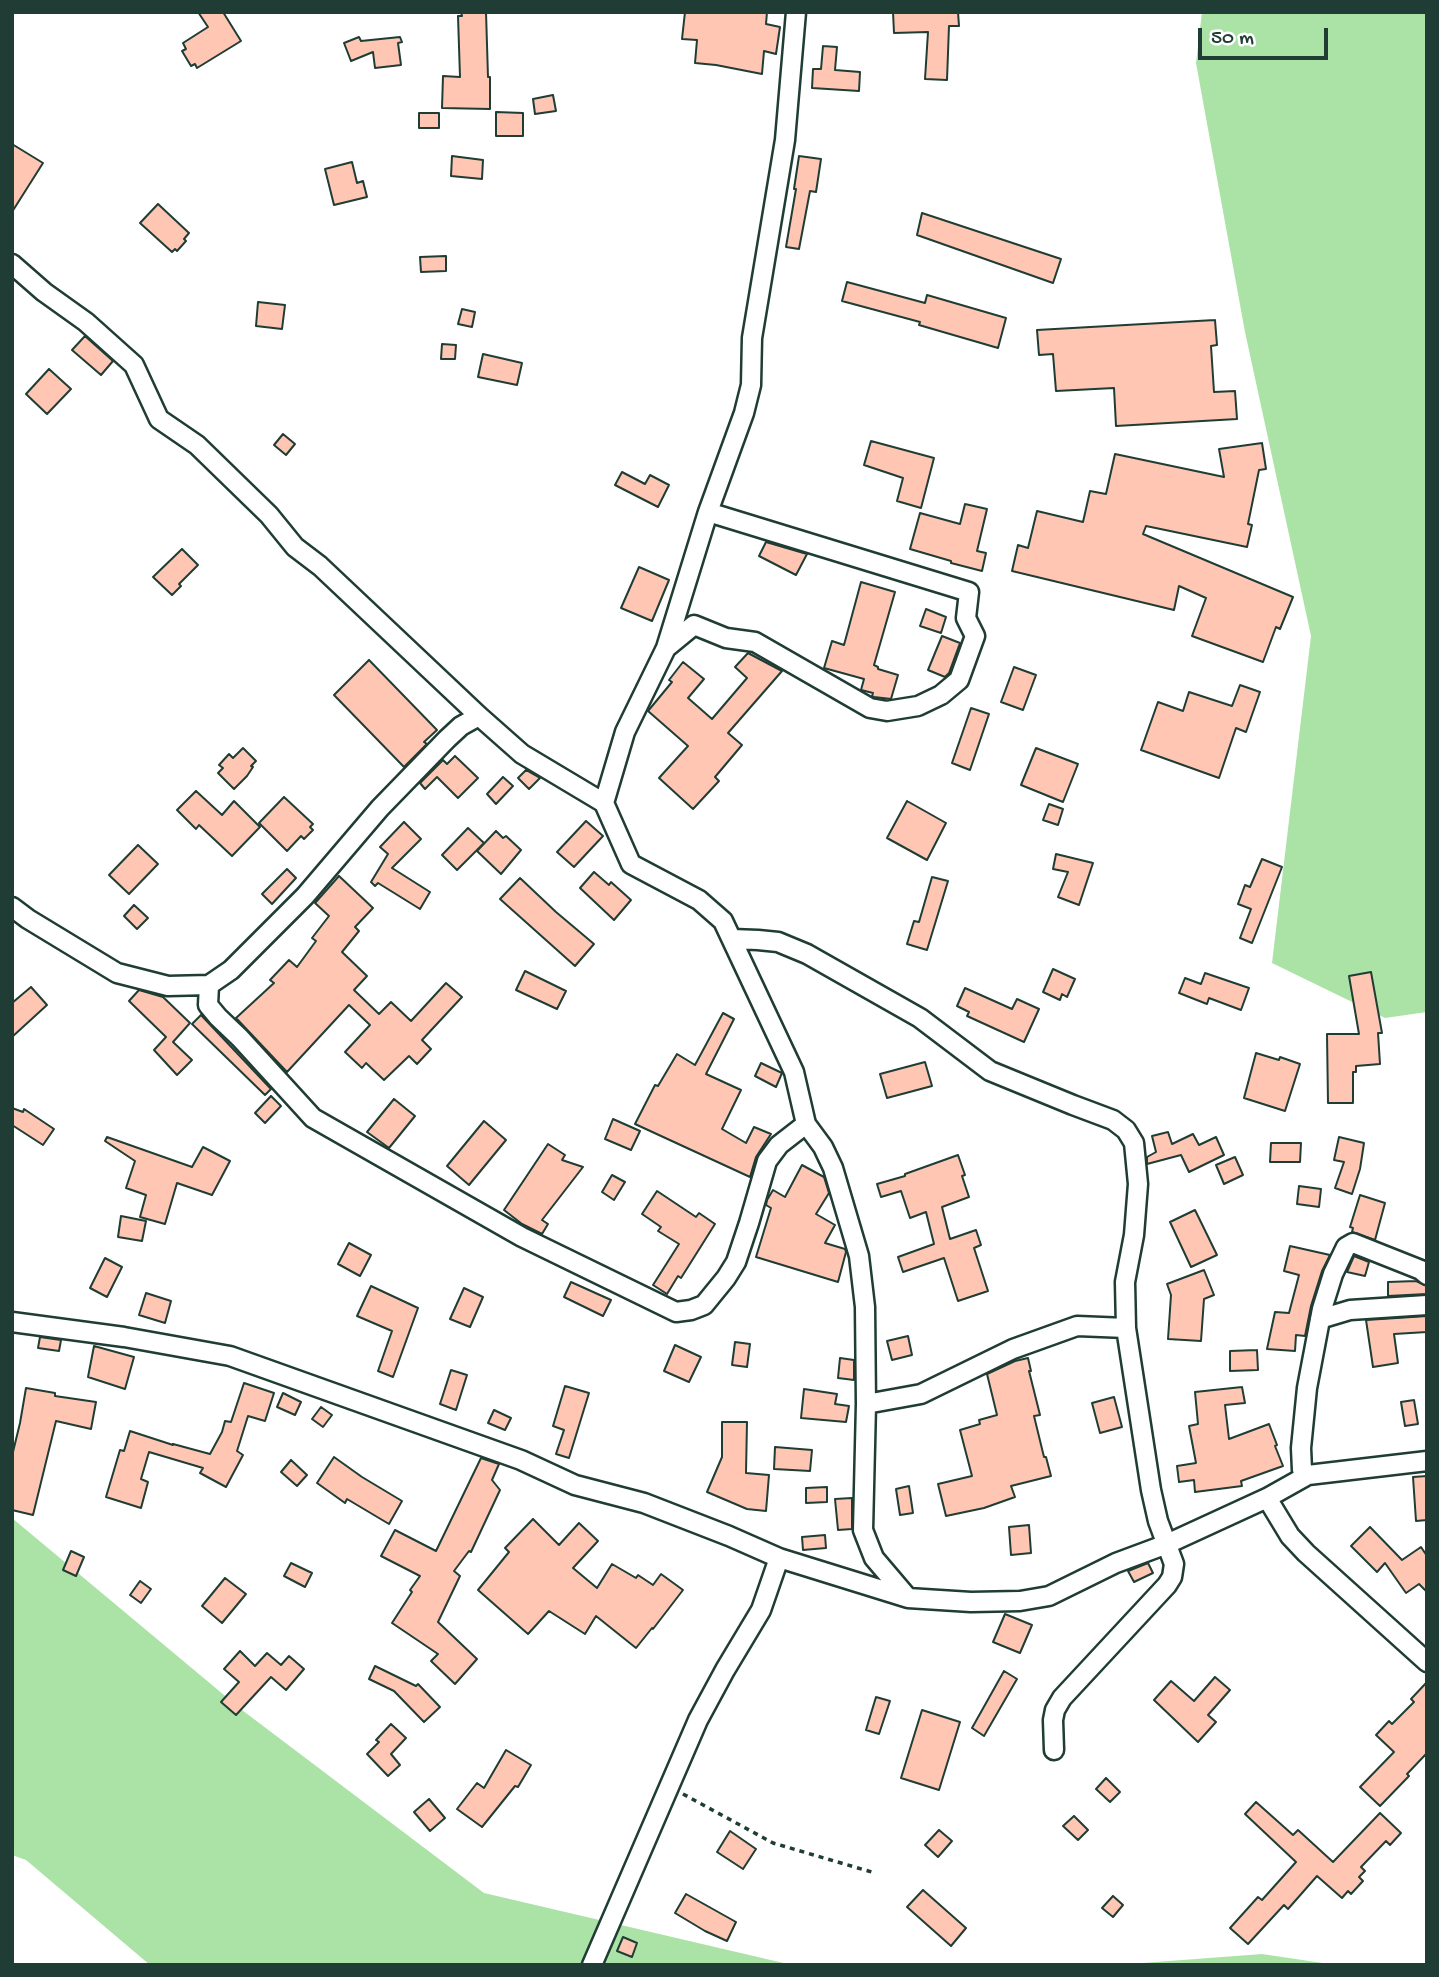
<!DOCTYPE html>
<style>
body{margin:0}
#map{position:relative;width:1439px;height:1977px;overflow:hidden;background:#fff;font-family:"Gochi Hand",sans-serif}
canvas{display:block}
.frame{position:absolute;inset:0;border:14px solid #1f3d34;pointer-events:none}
.scale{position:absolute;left:1198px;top:28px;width:130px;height:32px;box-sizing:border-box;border:4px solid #1f3d34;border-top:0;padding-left:9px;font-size:21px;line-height:24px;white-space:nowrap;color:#1f3d34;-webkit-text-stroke:5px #fff;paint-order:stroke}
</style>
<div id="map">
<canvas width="1439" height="1977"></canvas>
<div class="frame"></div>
<div class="scale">50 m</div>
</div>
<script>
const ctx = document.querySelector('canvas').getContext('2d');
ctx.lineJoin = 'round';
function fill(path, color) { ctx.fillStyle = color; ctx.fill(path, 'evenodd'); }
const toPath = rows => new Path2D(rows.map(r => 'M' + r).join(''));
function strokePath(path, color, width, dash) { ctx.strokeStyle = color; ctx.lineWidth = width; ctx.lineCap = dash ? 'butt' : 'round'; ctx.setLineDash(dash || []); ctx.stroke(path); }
const green = toPath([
 [1202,12,1427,12,1427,1012,1385,1018,1272,963,1311,636,1245,332,1196,63],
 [12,1518,242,1710,484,1893,792,1965,150,1965,26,1860,12,1855],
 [1262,1954,1336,1965,1116,1965]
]);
const building = toPath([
 [198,12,223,12,241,41,197,68,195,64,191,66,182,51,186,49,183,43,208,27,198,12],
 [461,12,486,12,488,77,490,77,490,109,442,108,443,76,460,77,458,16,462,16,461,12],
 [685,12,767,12,766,24,780,27,776,54,764,51,762,74,716,65,695,63,697,40,682,39,685,12],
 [893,12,958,12,959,26,949,26,947,80,925,79,928,32,894,33,893,12],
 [359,37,361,41,400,37,402,42,398,43,401,65,375,68,373,52,351,61,344,43,359,37],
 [823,46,837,47,835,70,860,72,859,91,812,88,813,69,821,69,823,46],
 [553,95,556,111,535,114,533,99,553,95],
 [496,112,523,113,523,136,496,136,496,112],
 [419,113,439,113,439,128,419,128,419,113],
 [12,144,43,163,12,212,12,144],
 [452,156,483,160,482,179,451,176,452,156],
 [799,156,821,159,816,192,810,191,799,249,786,247,796,189,794,189,799,156],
 [352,162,357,183,363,181,367,197,334,205,325,169,352,162],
 [158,204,189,233,184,239,186,241,177,251,175,249,172,252,140,223,158,204],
 [922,213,1061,259,1053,283,917,235,922,213],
 [446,256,446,271,421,272,420,257,446,256],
 [847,282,925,303,927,295,1006,318,998,348,919,325,920,322,842,301,847,282],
 [258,302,285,305,282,329,256,326,258,302],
 [462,309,475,312,472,327,458,324,462,309],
 [1215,320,1217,345,1211,346,1214,392,1235,391,1237,419,1116,426,1114,388,1056,391,1053,354,1039,355,1037,330,1215,320],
 [85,336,113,361,101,375,72,350,85,336],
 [442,344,456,345,455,359,441,359,442,344],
 [483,354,522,363,517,385,478,377,483,354],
 [49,369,71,389,47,414,26,394,49,369],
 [283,434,295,444,286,455,274,445,283,434],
 [871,441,934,458,921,508,897,501,903,478,864,465,871,441],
 [1262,443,1266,469,1259,470,1248,524,1252,525,1247,547,1146,526,1143,534,1293,597,1280,629,1276,627,1263,662,1192,636,1206,598,1179,586,1174,610,1012,571,1018,545,1028,548,1037,511,1083,522,1090,491,1106,494,1115,454,1224,477,1219,449,1262,443],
 [622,472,645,484,650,475,669,485,658,507,615,485,622,472],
 [965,504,987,509,977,551,986,553,982,571,951,563,951,561,910,549,920,513,960,524,965,504],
 [766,542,807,554,796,575,759,556,766,542],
 [182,549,198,565,179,584,181,586,172,595,153,577,182,549],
 [639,567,669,580,652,621,621,608,639,567],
 [861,582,895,592,874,665,878,667,878,669,898,675,891,699,874,697,872,696,873,693,861,690,864,679,824,668,832,641,844,645,861,582],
 [926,609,946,617,941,633,920,626,926,609],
 [942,636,960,643,949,673,945,677,928,670,942,636],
 [748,653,782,671,728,733,742,745,715,777,719,781,693,809,659,778,688,746,648,711,672,682,669,680,683,662,704,679,688,698,712,719,747,678,735,667,748,653],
 [369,660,437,730,424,742,427,744,404,767,334,695,369,660],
 [1014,667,1036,675,1023,710,1001,702,1014,667],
 [1240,685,1260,692,1246,732,1236,728,1219,778,1141,750,1158,702,1183,711,1189,692,1232,706,1240,685],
 [971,708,989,714,970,770,952,763,971,708],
 [243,748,256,761,251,766,253,767,247,776,234,789,218,773,223,768,219,765,229,754,233,758,243,748],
 [1036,748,1078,764,1063,802,1021,785,1036,748],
 [455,756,478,778,458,798,437,777,425,789,420,783,443,760,447,764,455,756],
 [526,770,540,778,529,789,518,778,526,770],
 [503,777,513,786,496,804,487,794,503,777],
 [196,791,222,815,234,801,260,827,232,856,199,825,196,829,177,810,196,791],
 [284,797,313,824,310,827,313,830,304,839,301,836,287,851,259,823,284,797],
 [907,801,946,823,927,860,887,838,907,801],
 [1049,804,1063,809,1058,825,1043,820,1049,804],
 [586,821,603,836,574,867,557,852,586,821],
 [404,822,421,839,392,868,430,892,420,909,378,883,375,886,371,882,388,854,380,847,404,822],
 [468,828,484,843,457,870,442,855,468,828],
 [496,831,503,838,506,836,521,850,501,874,477,851,496,831],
 [138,845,158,864,129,894,109,875,138,845],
 [1056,854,1093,863,1079,905,1058,897,1068,872,1053,869,1056,854],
 [1262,859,1282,867,1252,943,1240,938,1251,909,1238,904,1245,885,1250,887,1262,859],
 [287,869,296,878,272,904,262,894,287,869],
 [594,872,609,885,611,882,631,900,614,920,580,888,594,872],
 [339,876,373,908,355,927,359,931,342,952,367,976,354,990,379,1014,391,1002,411,1021,446,983,462,997,422,1040,431,1049,417,1064,409,1056,384,1080,366,1063,362,1068,345,1052,370,1025,349,1005,287,1072,236,1018,274,983,270,980,289,960,297,967,316,941,312,938,329,916,315,903,339,876],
 [932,877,948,881,927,950,907,944,914,921,919,922,932,877],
 [520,878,556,912,594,944,575,966,500,899,520,878],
 [134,905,148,918,137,929,124,916,134,905],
 [1053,969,1075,979,1067,997,1062,994,1060,1000,1043,992,1053,969],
 [525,971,566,991,557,1009,516,990,525,971],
 [1371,972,1382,1033,1378,1033,1380,1064,1356,1066,1356,1072,1353,1072,1353,1103,1328,1103,1327,1034,1359,1034,1349,976,1371,972],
 [1205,973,1249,988,1241,1010,1209,998,1207,1004,1179,993,1185,978,1201,984,1205,973],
 [31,987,47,1005,12,1037,12,1003,31,987],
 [965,988,1012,1009,1017,999,1039,1009,1024,1042,967,1016,969,1012,957,1006,965,988],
 [139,990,163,997,190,1023,173,1042,192,1060,177,1075,154,1050,166,1037,129,1001,139,990],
 [723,1013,734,1019,706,1074,741,1090,722,1129,746,1143,754,1127,771,1134,756,1157,750,1177,635,1124,655,1085,658,1086,677,1054,695,1065,723,1013],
 [201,1015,271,1089,265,1095,192,1024,201,1015],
 [1256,1053,1279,1060,1280,1057,1300,1064,1285,1111,1244,1098,1256,1053],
 [925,1062,932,1086,887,1098,880,1074,925,1062],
 [761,1063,782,1073,776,1087,755,1076,761,1063],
 [271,1096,281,1106,265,1123,255,1113,271,1096],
 [394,1099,415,1116,389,1148,367,1132,394,1099],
 [12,1108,23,1112,24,1109,54,1129,43,1145,12,1125,12,1108],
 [613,1119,640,1131,631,1150,605,1139,613,1119],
 [484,1121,506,1140,469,1185,447,1166,484,1121],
 [1168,1132,1172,1144,1193,1134,1199,1145,1216,1137,1224,1155,1189,1172,1181,1155,1147,1164,1147,1157,1156,1152,1152,1136,1168,1132],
 [107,1137,192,1167,203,1147,230,1161,212,1195,177,1183,165,1224,140,1217,146,1195,126,1188,135,1161,105,1141,107,1137],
 [1339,1137,1364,1143,1360,1169,1352,1194,1335,1188,1344,1162,1334,1160,1339,1137],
 [1271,1143,1301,1143,1300,1162,1270,1162,1271,1143],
 [548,1144,565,1155,562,1160,583,1167,542,1220,548,1224,542,1234,522,1224,504,1210,548,1144],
 [958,1155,965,1175,962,1176,969,1197,942,1207,950,1239,976,1230,981,1245,974,1248,988,1291,958,1301,944,1258,903,1272,898,1257,934,1244,926,1212,910,1218,901,1191,881,1197,877,1184,905,1176,905,1174,958,1155],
 [1235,1157,1243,1175,1224,1184,1216,1165,1235,1157],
 [802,1165,824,1177,829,1193,816,1214,835,1225,825,1243,845,1249,846,1252,838,1282,756,1257,771,1208,766,1205,767,1200,773,1190,785,1197,802,1165],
 [612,1175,625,1182,614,1200,602,1192,612,1175],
 [1299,1186,1321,1189,1319,1207,1297,1204,1299,1186],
 [657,1191,696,1217,699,1213,715,1224,681,1278,678,1276,667,1294,653,1285,679,1244,658,1231,661,1227,642,1214,657,1191],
 [1360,1195,1385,1203,1375,1240,1352,1232,1353,1228,1350,1227,1360,1195],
 [1195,1210,1217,1255,1191,1267,1170,1222,1195,1210],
 [121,1216,146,1221,142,1241,118,1237,121,1216],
 [349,1243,371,1255,360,1276,338,1264,349,1243],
 [1290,1246,1330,1255,1322,1271,1311,1306,1305,1336,1296,1335,1295,1351,1267,1349,1275,1312,1289,1313,1299,1275,1284,1271,1290,1246],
 [1354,1256,1369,1262,1365,1276,1347,1272,1354,1256],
 [105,1258,122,1267,107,1297,90,1288,105,1258],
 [1204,1270,1214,1295,1204,1299,1201,1341,1168,1339,1171,1295,1167,1284,1204,1270],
 [1416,1281,1427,1286,1427,1294,1388,1296,1388,1282,1416,1281],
 [571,1282,611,1300,603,1316,564,1297,571,1282],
 [371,1286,418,1308,393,1377,378,1371,392,1331,357,1316,371,1286],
 [464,1288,483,1297,470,1327,450,1319,464,1288],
 [146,1293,171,1301,165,1323,139,1315,146,1293],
 [1427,1316,1427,1332,1394,1334,1398,1363,1373,1367,1366,1320,1427,1316],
 [908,1336,912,1355,892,1360,887,1341,908,1336],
 [40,1337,61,1340,59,1351,38,1348,40,1337],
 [735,1342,750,1344,747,1367,732,1365,735,1342],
 [675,1345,701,1357,689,1382,664,1371,675,1345],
 [94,1346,134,1357,125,1389,88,1377,94,1346],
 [1257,1350,1258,1370,1230,1371,1230,1351,1257,1350],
 [840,1358,854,1360,854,1380,838,1378,840,1358],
 [1028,1358,1031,1371,1029,1371,1040,1415,1034,1416,1044,1457,1046,1457,1051,1476,1011,1486,1015,1497,984,1508,946,1516,938,1484,972,1476,960,1430,980,1424,979,1420,997,1415,987,1374,1015,1361,1028,1358],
 [451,1370,467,1375,456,1410,440,1404,451,1370],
 [244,1383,274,1393,265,1421,248,1416,237,1451,243,1455,226,1487,200,1473,203,1468,149,1452,141,1479,148,1482,141,1508,106,1497,120,1450,124,1451,130,1431,173,1445,173,1444,210,1454,222,1432,225,1421,231,1422,244,1383],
 [565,1386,589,1393,569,1458,556,1454,564,1430,553,1426,565,1386],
 [1242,1387,1245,1403,1225,1405,1229,1439,1269,1424,1277,1445,1275,1446,1283,1466,1241,1481,1242,1486,1195,1492,1194,1480,1179,1482,1177,1466,1196,1463,1189,1426,1198,1424,1195,1392,1242,1387],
 [26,1388,55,1393,55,1396,96,1402,91,1429,56,1421,33,1515,12,1510,12,1456,20,1423,26,1388],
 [804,1389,837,1394,835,1404,849,1406,846,1422,801,1418,804,1389],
 [283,1393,301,1402,295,1415,277,1407,283,1393],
 [1114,1397,1122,1427,1100,1433,1092,1403,1114,1397],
 [1414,1400,1418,1424,1405,1426,1401,1402,1414,1400],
 [321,1407,332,1415,323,1427,312,1419,321,1407],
 [494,1410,511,1418,505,1430,488,1423,494,1410],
 [722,1422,747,1422,746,1473,769,1475,766,1511,747,1509,707,1492,722,1457,722,1422],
 [775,1447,812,1450,810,1471,774,1469,775,1447],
 [334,1457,362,1477,402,1501,389,1524,347,1499,345,1503,317,1483,334,1457],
 [481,1458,499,1464,492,1480,500,1490,471,1552,469,1551,454,1571,460,1576,438,1622,477,1659,455,1684,431,1661,438,1654,392,1623,412,1592,410,1590,420,1576,381,1556,395,1530,436,1551,481,1458],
 [291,1460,307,1475,297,1486,281,1472,291,1460],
 [1427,1476,1427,1520,1416,1521,1413,1477,1427,1476],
 [909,1486,913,1513,900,1515,896,1489,909,1486],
 [827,1487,827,1502,806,1503,806,1488,827,1487],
 [852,1498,852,1529,838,1530,835,1499,852,1498],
 [533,1519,559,1545,579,1523,598,1541,573,1568,597,1588,612,1564,636,1578,638,1575,653,1585,661,1574,683,1590,653,1629,652,1628,636,1648,596,1616,585,1634,549,1611,528,1634,478,1590,509,1552,505,1548,533,1519],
 [1029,1525,1031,1553,1011,1555,1009,1527,1029,1525],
 [1370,1527,1402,1560,1421,1547,1427,1556,1427,1592,1419,1584,1406,1593,1385,1563,1377,1572,1351,1546,1370,1527],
 [825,1535,826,1548,803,1550,802,1537,825,1535],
 [71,1551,84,1557,76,1576,63,1570,71,1551],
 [291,1563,312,1573,305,1587,284,1576,291,1563],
 [1148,1563,1153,1573,1134,1582,1128,1571,1148,1563],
 [225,1578,246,1594,222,1623,202,1606,225,1578],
 [140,1581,151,1589,141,1603,130,1595,140,1581],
 [1005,1614,1032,1625,1020,1653,993,1642,1005,1614],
 [240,1651,255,1666,267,1653,281,1665,289,1656,304,1669,286,1690,271,1677,236,1715,221,1702,239,1682,224,1669,240,1651],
 [375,1666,416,1686,418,1684,440,1707,424,1722,394,1691,369,1679,375,1666],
 [1004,1671,1017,1679,984,1736,972,1728,1004,1671],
 [1215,1677,1230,1690,1208,1715,1216,1722,1198,1742,1154,1700,1171,1681,1194,1701,1215,1677],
 [1427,1682,1427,1753,1407,1774,1409,1776,1380,1806,1360,1787,1394,1752,1376,1735,1389,1721,1392,1724,1414,1702,1411,1699,1427,1682],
 [876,1697,890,1701,879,1734,866,1730,876,1697],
 [922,1710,960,1722,939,1790,901,1778,922,1710],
 [391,1724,406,1738,391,1754,400,1765,388,1776,367,1754,379,1742,376,1740,391,1724],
 [506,1750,531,1765,518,1787,515,1786,482,1827,457,1809,477,1783,484,1788,506,1750],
 [1106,1778,1120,1792,1110,1802,1096,1789,1106,1778],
 [429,1799,445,1818,430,1831,414,1812,429,1799],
 [1256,1802,1293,1835,1298,1830,1333,1862,1380,1813,1401,1833,1390,1845,1386,1841,1361,1867,1365,1871,1359,1877,1363,1881,1351,1894,1348,1891,1342,1898,1317,1876,1288,1909,1284,1905,1248,1944,1230,1928,1258,1897,1262,1900,1296,1862,1245,1814,1256,1802],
 [1074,1816,1088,1830,1078,1840,1063,1826,1074,1816],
 [939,1830,952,1841,938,1857,925,1845,939,1830],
 [730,1831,756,1849,743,1869,717,1852,730,1831],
 [923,1890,966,1928,951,1946,907,1907,923,1890],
 [686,1894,736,1922,727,1941,705,1931,675,1913,686,1894],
 [1113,1896,1123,1905,1113,1917,1102,1908,1113,1896],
 [623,1937,637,1943,632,1957,617,1951,623,1937]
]);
const path = toPath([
 [683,1794,773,1843,875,1873]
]);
const minor = toPath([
 [12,264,44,292,86,322,134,365,159,419,197,445,269,515,295,547,320,566,479,716,522,754,604,803,631,864,699,900,723,921,794,1072,806,1124,823,1147,833,1168,859,1256,865,1307,866,1404,863,1530,874,1558,908,1598],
 [666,648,694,625,726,638,755,642,870,708,887,711,918,706,941,695,959,680,975,636,966,618,969,592,708,512],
 [604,803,625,732,666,648,708,512,744,413,751,385,752,338,785,140,796,12],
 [12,907,28,919,117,973,168,986,209,985,231,970,305,896,380,808,447,739,461,726,479,716],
 [732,939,758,940,778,942,807,954,920,1018,990,1071,1073,1105,1113,1120,1126,1130,1134,1143,1138,1184,1134,1235,1125,1282,1126,1328,1151,1490,1158,1521,1174,1564,1172,1577,1167,1585,1062,1698,1055,1710,1053,1720,1054,1750],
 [209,985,208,1005,218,1017,240,1038,313,1118,522,1237,676,1312,691,1310,704,1305,726,1278,736,1262,749,1223,767,1161,779,1145,806,1124],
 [1320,1319,1350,1310,1427,1305],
 [12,1322,124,1337,230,1356,521,1460,575,1485,644,1503,729,1536,779,1558],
 [866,1404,921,1394,1013,1349,1077,1326,1126,1328],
 [1308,1475,1302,1470,1301,1448,1307,1388,1322,1309,1333,1274,1346,1247,1353,1243,1421,1270,1427,1275],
 [1267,1498,1290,1536,1306,1553,1427,1662],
 [592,1965,698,1720,725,1670,761,1610,779,1558,908,1598,971,1602,1020,1601,1049,1596,1116,1563,1167,1544,1267,1498,1308,1475,1427,1461]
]);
fill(green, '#abe3a7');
fill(building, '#ffc6b3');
strokePath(building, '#1f3d34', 2);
strokePath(minor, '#1f3d34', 23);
strokePath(path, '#1f3d34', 3.5, [5, 5]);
strokePath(minor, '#fff', 18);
</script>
